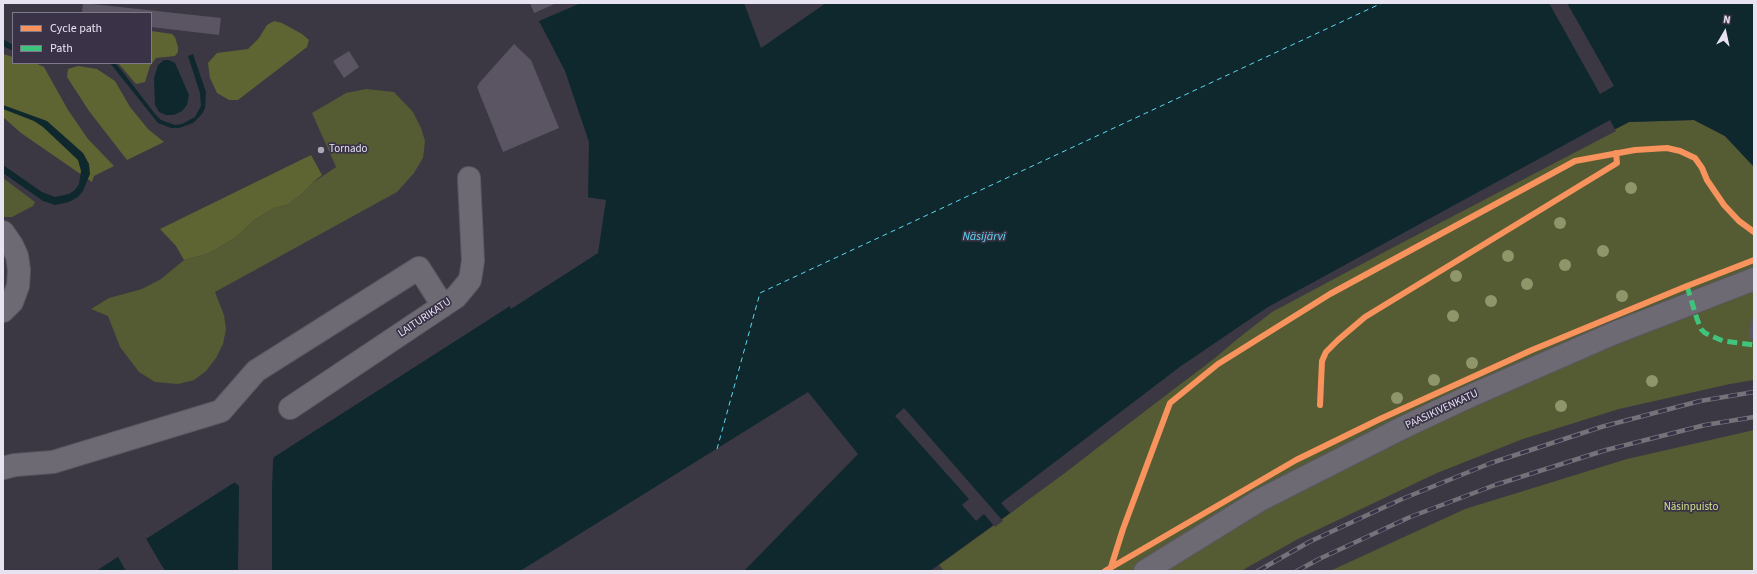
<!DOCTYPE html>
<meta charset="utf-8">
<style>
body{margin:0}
#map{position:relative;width:1757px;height:574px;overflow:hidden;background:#3b3843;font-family:"Source Sans 3",sans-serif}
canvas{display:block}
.frame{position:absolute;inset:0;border:4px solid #e7e3f1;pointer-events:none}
.legend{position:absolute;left:12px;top:12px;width:140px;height:52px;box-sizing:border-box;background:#3a3348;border:1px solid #7f798c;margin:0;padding:5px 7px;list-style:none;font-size:12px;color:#e7e3f1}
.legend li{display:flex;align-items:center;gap:8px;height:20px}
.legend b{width:20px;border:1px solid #7f798c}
.north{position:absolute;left:1705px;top:12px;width:40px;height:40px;-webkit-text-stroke:3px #3a3348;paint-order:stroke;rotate:9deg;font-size:11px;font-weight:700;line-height:16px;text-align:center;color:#e7e3f1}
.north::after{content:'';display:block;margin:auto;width:14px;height:18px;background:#e7e3f1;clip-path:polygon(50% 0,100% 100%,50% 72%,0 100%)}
</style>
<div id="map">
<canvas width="1757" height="574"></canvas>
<div class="frame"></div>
<ul class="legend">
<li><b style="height:5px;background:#f8935d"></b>Cycle path</li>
<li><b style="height:5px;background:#40c37c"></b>Path</li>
</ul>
<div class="north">N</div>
</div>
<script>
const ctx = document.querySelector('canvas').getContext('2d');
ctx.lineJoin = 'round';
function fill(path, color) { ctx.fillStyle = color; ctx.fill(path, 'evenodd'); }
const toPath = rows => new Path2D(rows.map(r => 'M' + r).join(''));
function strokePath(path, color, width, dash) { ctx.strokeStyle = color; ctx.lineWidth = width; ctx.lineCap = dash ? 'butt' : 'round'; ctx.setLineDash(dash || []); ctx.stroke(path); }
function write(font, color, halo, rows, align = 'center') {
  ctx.font = font + ' "Source Sans 3",sans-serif'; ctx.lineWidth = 3.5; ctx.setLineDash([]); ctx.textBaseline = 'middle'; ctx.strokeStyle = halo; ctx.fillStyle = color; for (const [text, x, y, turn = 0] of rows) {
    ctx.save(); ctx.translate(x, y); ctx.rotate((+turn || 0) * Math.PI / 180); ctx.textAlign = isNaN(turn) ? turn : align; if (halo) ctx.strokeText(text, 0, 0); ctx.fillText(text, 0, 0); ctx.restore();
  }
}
const green = toPath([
 [366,89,394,92,413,112,421,128,425,141,423,158,414,173,397,192,215,292,224,315,226,329,223,344,216,358,206,371,194,380,178,384,155,382,139,372,120,347,108,316,91,309,109,298,142,289,161,279,184,260,207,254,235,238,254,220,274,208,287,205,303,193,311,184,336,167,312,113,346,93],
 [1694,120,1725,136,1754,167,1754,380,1730,384,1619,409,1523,439,1437,473,1298,539,1241,571,944,571,939,565,1000,521,1215,358,1271,310,1391,246,1629,122],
 [3,178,35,202,33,206,12,217,5,217,3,216],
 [1754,430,1754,571,1330,571,1465,509,1627,459]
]);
const forest = toPath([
 [274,21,282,23,302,34,309,40,307,47,238,100,229,100,217,93,210,78,208,63,217,53,248,49,259,38,267,25],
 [151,31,172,34,175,37,178,47,178,52,175,56,156,58,150,66,145,82,136,84,118,63,151,63],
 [3,54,13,57,13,63,35,63,44,67,68,110,88,139,114,166,94,176,92,182,21,133,3,117],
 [78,66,97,69,115,81,130,107,148,129,164,142,127,160,89,111,67,77,68,69],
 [311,155,322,175,311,184,303,193,287,205,274,208,254,220,235,238,207,254,184,260,176,246,160,229]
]);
const water = toPath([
 [581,3,744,3,761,48,826,3,1754,3,1754,167,1725,136,1694,120,1629,122,1391,246,1271,310,1010,513,930,571,744,571,858,454,808,392,520,571,96,571,510,306,594,250,603,201,588,198,589,142,565,71,539,21],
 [3,39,13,45,13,51,3,46],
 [193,54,206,92,205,108,202,114,193,123,179,128,171,128,158,123,110,63,115,63,122,71,155,114,161,120,175,125,182,124,195,117,201,106,200,93,188,56],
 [164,60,169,60,175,63,189,95,187,105,182,111,174,115,166,115,159,112,155,105,154,78,158,65],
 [3,105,47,121,83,153,89,164,90,174,83,191,78,197,69,202,55,205,43,201,3,173,3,165,42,192,55,197,69,194,75,190,79,184,81,171,78,160,43,127,34,121,3,109]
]);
const pier = toPath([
 [1549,3,1567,3,1614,86,1600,94],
 [1610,120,1616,131,1392,248,1272,312,1065,473,1010,513,1001,503,1181,366,1268,307],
 [586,197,606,200,598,253,511,309,509,304,592,249,601,202,587,200],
 [904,408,1003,521,995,527,984,514,976,521,962,505,969,499,895,416],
 [274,455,273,461,272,487,272,571,238,571,239,486,233,481],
 [145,537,165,571,126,571,117,555]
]);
const ferry = toPath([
 [717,449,760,293,1382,3]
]);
const building = toPath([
 [83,3,221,18,219,35,151,27,151,13,82,13],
 [530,3,557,3,534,13],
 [514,44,531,60,559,128,503,152,477,87,480,82],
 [349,51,359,67,344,78,333,61],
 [1751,318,1754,319,1754,340,1749,339]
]);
const minor = toPath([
 [3,232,12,245,17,256,19,270,18,286,12,302,3,311],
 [290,408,456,297,470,280,473,261,469,178],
 [3,468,15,465,53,462,221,411,256,371,419,268,443,306],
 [1145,571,1260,500,1402,428,1468,397,1612,334,1754,279]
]);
const rail = toPath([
 [1258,571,1309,542,1402,499,1491,463,1601,427,1700,401,1754,392],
 [1297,571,1319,559,1410,517,1495,485,1606,450,1705,425,1754,417]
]);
const quiet = toPath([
 [1687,286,1697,319,1701,329,1705,333,1723,341,1754,345]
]);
const cycleway = toPath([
 [1320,405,1322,361,1326,352,1338,340,1365,317,1617,163,1616,153],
 [1111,567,1123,529,1170,403,1218,364,1330,294,1575,161,1635,150,1667,148,1680,151,1695,158,1702,168,1707,180,1724,205,1739,221,1754,232],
 [1105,571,1296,460,1380,419,1532,350,1687,286,1754,260]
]);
const trees = [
 [1631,188],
 [1560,223],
 [1603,251],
 [1508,256],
 [1565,265],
 [1456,276],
 [1527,284],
 [1622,296],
 [1491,301],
 [1453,316],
 [1472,363],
 [1434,380],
 [1652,381],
 [1397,398],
 [1561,406]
];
const markers = [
 [321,150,4,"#aba7b4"]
];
const poiNames = [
 ["Tornado",329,150]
];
const streetNames = [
 ["LAITURIKATU",425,318,-34],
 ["PAASIKIVENKATU",1442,410,-25]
];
const parkNames = [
 ["Näsinpuisto",1691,508]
];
const waterNames = [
 ["Näsijärvi",984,237]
];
fill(green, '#555b32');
fill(forest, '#5e6533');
fill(water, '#0f282d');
fill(pier, '#3b3843');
strokePath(ferry, '#5cd9f0', 1, [5, 4]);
fill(building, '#5a5463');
strokePath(minor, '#5a5761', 24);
strokePath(minor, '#6d6a73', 22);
strokePath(rail, '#75727a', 4.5);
strokePath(rail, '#3a3348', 3, [9]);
strokePath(quiet, '#40c37c', 5, [10, 5]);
strokePath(cycleway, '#f8935d', 6);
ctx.fillStyle = '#8f966a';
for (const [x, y] of trees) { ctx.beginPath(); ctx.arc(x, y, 6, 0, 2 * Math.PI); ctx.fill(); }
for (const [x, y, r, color] of markers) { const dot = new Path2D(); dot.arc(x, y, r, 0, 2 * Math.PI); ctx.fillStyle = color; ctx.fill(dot); strokePath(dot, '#3a3348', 1.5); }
write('11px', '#e7e3f1', '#3a3348', poiNames, 'left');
write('11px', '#e7e3f1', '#3a3348', streetNames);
write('11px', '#d3e389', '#3a3348', parkNames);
write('italic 12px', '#5cd9f0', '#3a3348', waterNames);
</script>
